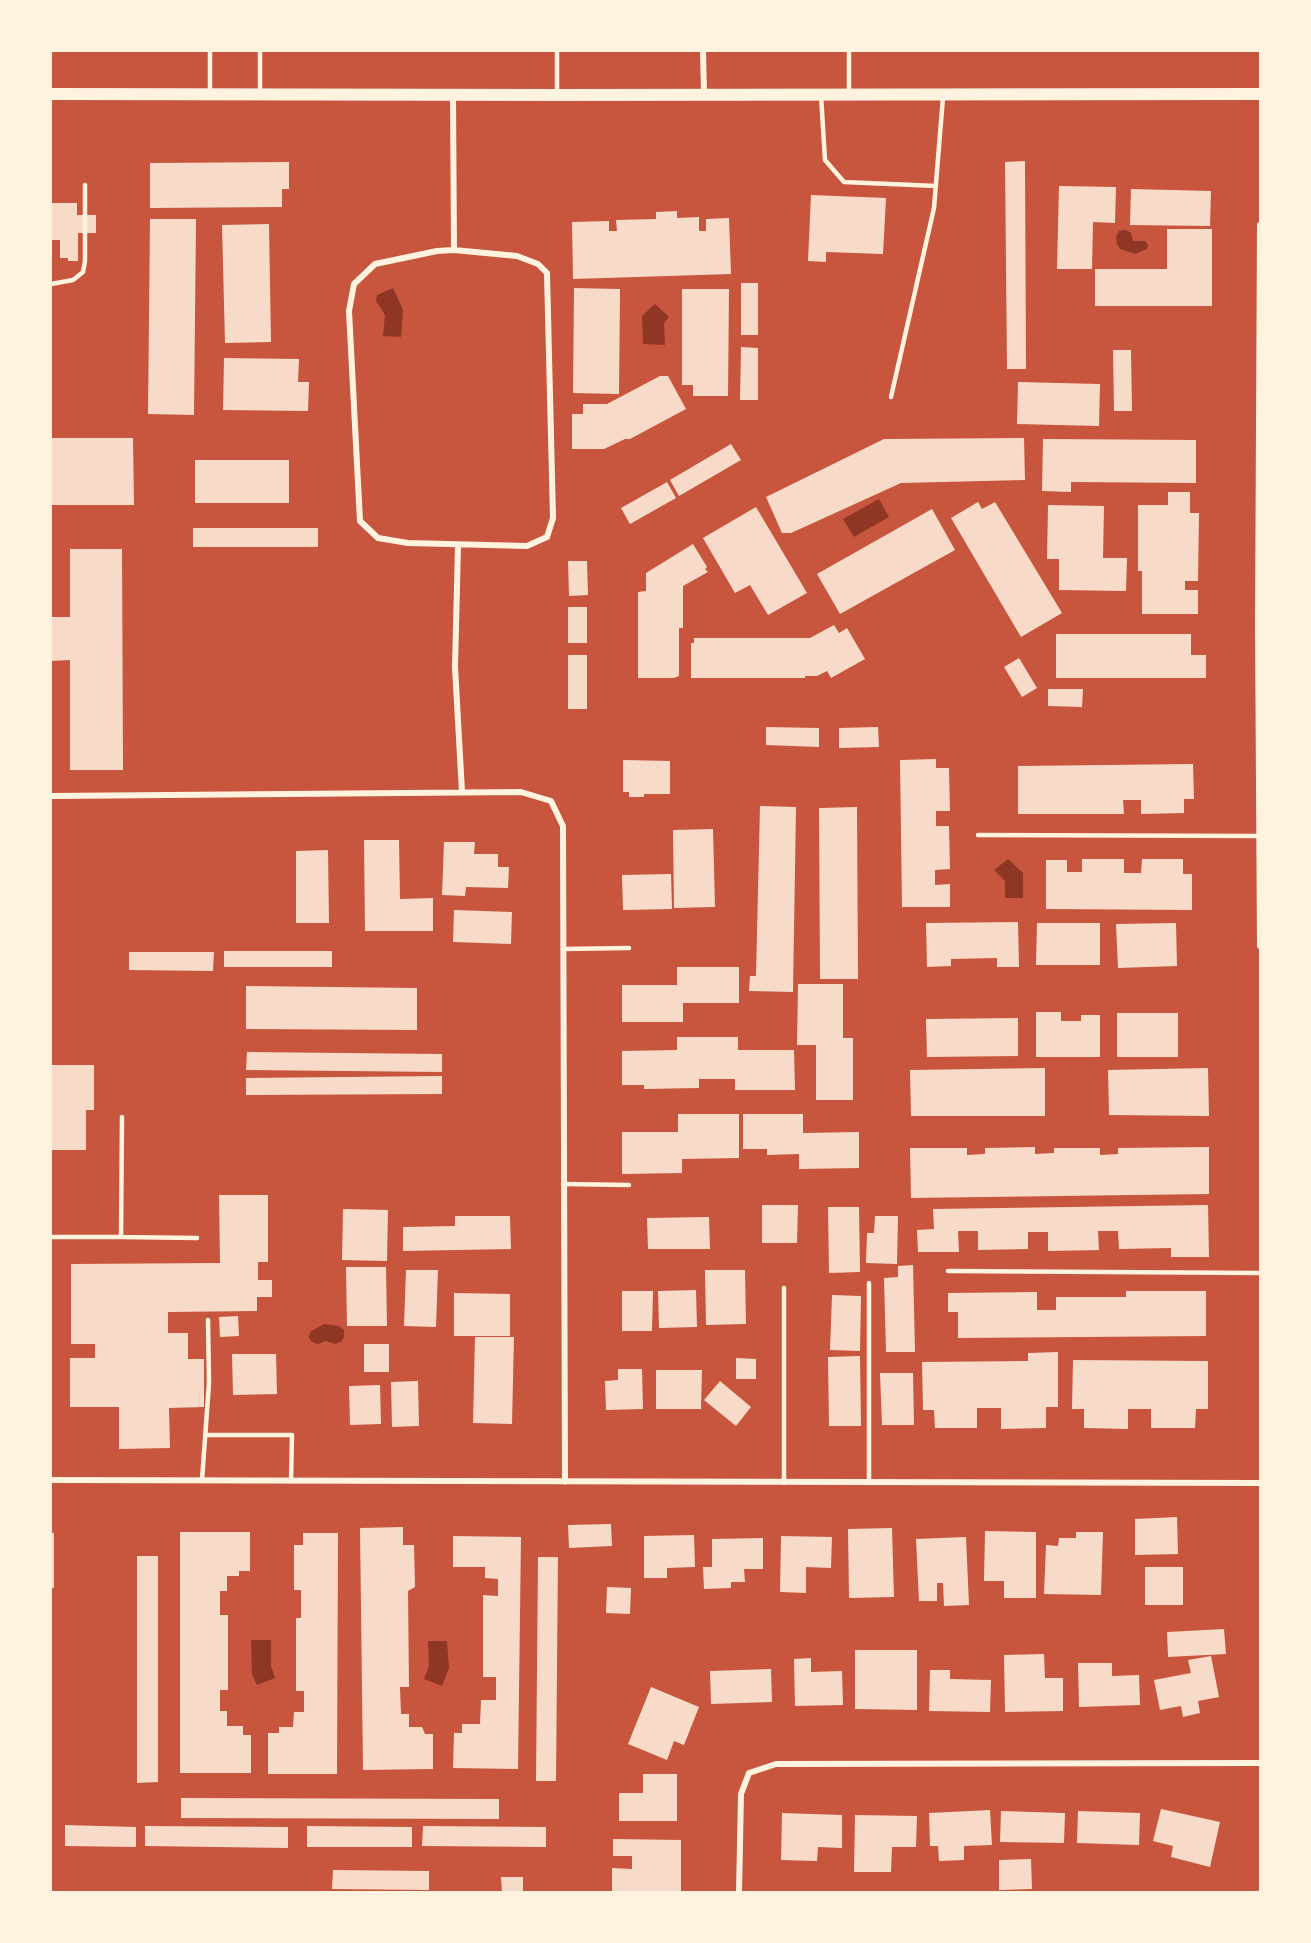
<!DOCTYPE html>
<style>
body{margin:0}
#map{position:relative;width:1311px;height:1943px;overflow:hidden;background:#c8553d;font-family:Jost,sans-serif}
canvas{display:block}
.frame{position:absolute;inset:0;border:52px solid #fff3e0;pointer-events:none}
</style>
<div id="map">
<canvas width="1311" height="1943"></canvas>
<div class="frame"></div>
</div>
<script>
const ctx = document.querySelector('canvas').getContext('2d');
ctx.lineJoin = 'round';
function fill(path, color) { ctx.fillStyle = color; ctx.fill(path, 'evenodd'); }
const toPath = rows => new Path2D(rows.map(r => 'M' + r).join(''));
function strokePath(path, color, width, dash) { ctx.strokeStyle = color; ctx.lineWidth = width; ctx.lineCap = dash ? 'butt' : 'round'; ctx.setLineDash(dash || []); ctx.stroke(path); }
const water = toPath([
 [1126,230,1131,233,1133,241,1145,241,1148,245,1147,249,1135,254,1120,249,1117,244,1116,237,1119,231],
 [393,288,403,310,401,337,383,336,385,315,376,301,377,295],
 [655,304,669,317,664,323,665,345,643,344,642,316],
 [879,499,889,517,854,537,843,519],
 [1008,859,1023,873,1023,898,1005,898,1005,881,994,870],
 [324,1324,339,1326,344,1330,344,1337,341,1342,335,1344,326,1341,318,1344,312,1342,309,1338,310,1332],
 [251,1640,271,1640,271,1666,275,1678,257,1685,252,1674],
 [428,1641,447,1641,449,1668,442,1686,424,1679,429,1666]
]);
const building = toPath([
 [1025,161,1026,369,1007,369,1005,162],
 [289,162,289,189,282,189,282,207,150,208,150,163],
 [1059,186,1116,187,1115,223,1093,222,1092,269,1057,269],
 [1131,189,1211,191,1210,226,1130,225],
 [811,195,886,198,883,254,826,252,826,262,808,261],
 [51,203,77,203,77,215,96,215,96,233,78,233,78,261,68,261,68,258,60,258,60,240,51,240],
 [677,211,677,218,699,217,699,231,706,231,706,219,729,218,731,274,573,279,572,222,609,221,609,231,617,231,616,220,656,219,656,212],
 [150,219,196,219,194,415,148,414],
 [269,224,271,342,225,343,222,225],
 [1167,229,1212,229,1212,306,1095,306,1095,269,1167,269],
 [741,283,758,283,758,335,741,335],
 [574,288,620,289,619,394,573,393],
 [682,289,729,289,728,396,693,396,693,385,682,385],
 [741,347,758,348,758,400,740,400],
 [1113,350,1131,350,1132,411,1114,411],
 [224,358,299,359,298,382,309,382,308,411,223,410],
 [660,376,668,376,686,409,630,439,625,439,604,449,572,449,572,414,583,414,583,404,607,404],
 [1018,382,1100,384,1099,426,1017,424],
 [51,438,133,438,134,505,51,505],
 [1024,438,1025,480,901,483,791,533,782,533,766,497,884,439],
 [1043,439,1196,440,1196,483,1071,482,1071,492,1042,491],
 [731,444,741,460,679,496,670,480],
 [195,460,289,460,289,503,195,503],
 [667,482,676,498,630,524,621,508],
 [1168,492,1190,492,1190,513,1199,513,1198,581,1185,581,1185,590,1198,590,1198,614,1142,614,1142,571,1138,571,1138,505,1168,505],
 [978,502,982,509,995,502,1062,613,1021,637,951,518],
 [1048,505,1104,506,1103,558,1127,558,1126,591,1059,590,1059,559,1047,559],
 [756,507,807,593,768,615,750,585,735,593,703,538],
 [932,509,955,550,840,614,817,574],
 [193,528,318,528,318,547,193,547],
 [693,544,707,567,705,569,708,572,683,586,683,628,679,628,679,676,674,678,638,678,638,592,646,591,646,573],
 [70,549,122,549,123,770,70,770,70,660,51,661,51,617,70,617],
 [568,561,587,561,588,595,569,596],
 [568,607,587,607,587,643,568,643],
 [834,625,839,633,847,628,865,659,831,678,827,671,817,676,805,676,805,678,691,678,691,643,694,643,694,638,810,638],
 [1056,634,1191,634,1191,655,1206,655,1206,678,1056,678],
 [568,655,587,655,587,709,568,709],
 [1019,658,1037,688,1022,697,1004,667],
 [1048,689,1083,689,1082,707,1048,706],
 [766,727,819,728,819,747,766,745],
 [878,727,879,747,839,748,839,728],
 [936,759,936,768,949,768,950,811,936,811,936,826,949,826,950,869,935,870,935,885,950,884,950,907,902,907,900,760],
 [623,760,670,761,670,794,644,794,644,797,629,797,629,792,623,792],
 [1193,764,1194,799,1184,799,1184,813,1141,814,1141,800,1123,800,1124,814,1018,814,1018,766],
 [760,806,796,807,793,992,749,991,750,976,756,976],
 [857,807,858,979,820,979,819,808],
 [713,829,715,907,674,908,673,830],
 [364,840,399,840,400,899,433,898,433,931,365,931],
 [444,842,475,842,474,854,498,854,498,867,509,867,508,888,466,887,465,896,442,895],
 [328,850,329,923,296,923,296,851],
 [1082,859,1124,859,1124,873,1141,873,1142,859,1183,859,1183,874,1192,874,1192,910,1046,909,1046,860,1067,860,1067,872,1082,872],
 [671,874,672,909,623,910,622,875],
 [454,910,512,912,511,944,453,942],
 [1018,922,1019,967,997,967,997,958,951,959,951,966,927,967,926,923],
 [1037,923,1100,923,1100,965,1036,965],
 [1176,923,1177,966,1118,968,1116,924],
 [224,951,332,951,332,967,224,967],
 [129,952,214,952,213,971,129,970],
 [677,967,739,967,739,1003,683,1003,683,1022,622,1022,622,985,677,985],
 [798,984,843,984,843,1038,853,1038,853,1100,816,1100,816,1045,797,1045],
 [246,986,417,988,417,1030,246,1029],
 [1036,1012,1061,1012,1061,1021,1081,1021,1081,1015,1100,1015,1100,1057,1036,1057],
 [1117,1013,1178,1013,1178,1057,1117,1057],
 [1018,1018,1018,1056,927,1057,926,1019],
 [677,1037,738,1037,738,1050,794,1050,795,1090,735,1090,735,1079,699,1079,699,1088,644,1089,644,1085,622,1085,622,1051,677,1050],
 [247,1052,442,1054,442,1072,246,1070],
 [51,1065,94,1065,94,1110,86,1110,86,1150,51,1150],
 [1045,1068,1045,1116,911,1116,910,1070],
 [1208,1068,1209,1116,1109,1115,1108,1070],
 [442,1076,442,1094,246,1095,246,1078],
 [678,1114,739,1114,739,1158,682,1159,682,1173,622,1174,622,1132,678,1132],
 [743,1114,803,1114,803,1133,859,1132,859,1168,799,1169,799,1154,767,1155,767,1149,743,1149],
 [1035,1147,1035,1154,1054,1153,1054,1148,1100,1148,1100,1155,1118,1154,1118,1148,1209,1147,1209,1194,911,1198,910,1148,967,1148,967,1155,985,1154,985,1148],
 [219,1195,268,1195,268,1262,258,1262,258,1280,272,1280,272,1297,257,1297,257,1311,168,1312,168,1333,188,1333,188,1359,204,1359,204,1407,169,1408,170,1448,119,1449,119,1407,70,1407,70,1358,95,1358,95,1344,71,1344,71,1264,220,1263],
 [762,1205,798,1205,797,1243,762,1243],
 [1208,1205,1209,1257,1171,1257,1171,1248,1119,1249,1118,1231,1098,1231,1099,1250,1048,1251,1048,1232,1028,1232,1028,1249,978,1250,978,1231,958,1231,959,1252,918,1252,917,1230,934,1229,933,1209],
 [828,1207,859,1207,860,1272,829,1273],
 [343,1209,388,1210,387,1261,342,1260],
 [455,1216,510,1216,511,1249,403,1251,403,1227,455,1226],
 [875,1216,898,1216,897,1264,866,1263,867,1233,874,1233],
 [709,1217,710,1249,648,1249,647,1218],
 [913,1265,915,1352,886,1352,884,1278,898,1277,898,1266],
 [346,1267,386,1267,387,1326,347,1326],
 [406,1270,438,1270,436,1327,404,1326],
 [705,1270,745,1270,746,1324,706,1325],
 [696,1290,697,1327,659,1328,658,1291],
 [622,1291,653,1291,652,1331,622,1331],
 [1126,1291,1206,1291,1206,1336,958,1338,958,1312,948,1312,948,1293,1037,1292,1037,1310,1056,1310,1056,1297,1126,1297],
 [454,1293,510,1294,510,1336,454,1336],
 [832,1295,861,1296,860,1351,830,1350],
 [238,1316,239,1336,220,1337,219,1317],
 [475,1337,514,1337,512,1424,473,1423],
 [364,1344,389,1344,389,1372,364,1372],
 [1058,1352,1058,1407,1046,1407,1046,1428,1001,1429,1001,1408,977,1408,977,1428,935,1428,934,1410,923,1410,922,1362,1028,1361,1028,1353],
 [232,1354,276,1354,277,1394,233,1395],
 [860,1356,861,1426,829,1426,828,1357],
 [736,1358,756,1359,756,1379,736,1379],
 [1073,1360,1208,1361,1208,1409,1196,1409,1195,1428,1151,1428,1151,1409,1128,1409,1128,1429,1084,1428,1084,1409,1072,1409],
 [618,1369,642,1369,643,1409,606,1410,605,1381,618,1380],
 [656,1370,702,1370,701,1409,656,1409],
 [880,1373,913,1373,914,1425,882,1425],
 [418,1381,419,1426,392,1427,391,1382],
 [720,1381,751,1407,736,1426,704,1400],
 [380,1385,381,1424,350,1425,349,1386],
 [1177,1517,1178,1554,1135,1555,1135,1519],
 [611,1524,612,1546,569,1548,568,1525],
 [403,1527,403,1545,414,1545,415,1587,408,1591,409,1687,400,1687,401,1714,409,1714,409,1727,422,1727,425,1734,433,1734,433,1769,363,1770,360,1528],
 [892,1528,894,1597,849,1598,848,1529],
 [985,1531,1036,1532,1036,1598,1004,1598,1004,1581,984,1581],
 [180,1532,250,1532,250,1571,239,1571,239,1576,227,1576,227,1591,220,1591,220,1615,228,1615,228,1690,220,1690,220,1711,227,1711,227,1726,243,1726,243,1735,251,1735,251,1773,180,1773],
 [1076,1532,1103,1532,1101,1595,1044,1594,1046,1545,1058,1546,1059,1538,1076,1538],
 [51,1533,54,1533,54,1588,51,1588],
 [303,1533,338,1533,337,1774,268,1774,268,1733,279,1733,279,1727,293,1727,294,1712,304,1712,304,1691,296,1691,296,1618,301,1618,301,1590,294,1590,294,1545,303,1545],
 [694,1535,695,1567,667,1568,667,1578,644,1578,644,1536],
 [453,1536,521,1537,518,1769,453,1768,454,1733,462,1733,462,1724,480,1724,481,1700,496,1700,496,1677,483,1677,483,1595,498,1596,498,1579,485,1578,485,1567,453,1567],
 [781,1536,832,1537,831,1568,806,1567,806,1593,780,1592],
 [966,1537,969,1605,944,1606,943,1583,937,1583,937,1601,919,1601,916,1539],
 [763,1538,763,1569,744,1569,745,1582,731,1582,731,1588,704,1589,703,1567,712,1567,712,1539],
 [137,1556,158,1556,158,1782,137,1783],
 [538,1557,558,1557,556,1781,536,1781],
 [1145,1567,1183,1567,1183,1605,1145,1605],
 [607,1587,631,1588,630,1614,606,1613],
 [1224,1629,1226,1654,1168,1657,1167,1632],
 [855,1650,917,1650,917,1710,855,1709],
 [1044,1654,1045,1678,1063,1678,1063,1711,1005,1712,1004,1655],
 [1211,1656,1219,1697,1198,1701,1200,1713,1183,1717,1181,1706,1160,1710,1154,1680,1191,1673,1188,1660],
 [811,1658,811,1672,842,1671,843,1705,795,1706,794,1659],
 [1078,1663,1112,1663,1112,1676,1139,1675,1140,1705,1079,1707],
 [771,1669,772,1702,711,1704,710,1671],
 [930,1670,950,1670,950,1679,991,1680,990,1712,929,1711],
 [651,1687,699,1707,684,1745,674,1741,667,1760,628,1744],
 [643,1774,677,1774,677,1821,619,1821,619,1793,643,1793],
 [181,1798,499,1799,499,1819,181,1818],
 [1161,1809,1220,1822,1210,1867,1171,1857,1173,1846,1153,1841],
 [990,1810,992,1845,964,1846,964,1860,939,1861,938,1846,930,1846,929,1813],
 [1001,1811,1065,1813,1064,1843,1000,1842],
 [1078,1811,1140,1813,1139,1845,1077,1843],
 [782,1813,842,1815,842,1848,818,1847,817,1861,781,1860],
 [855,1815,917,1816,916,1847,892,1847,891,1872,854,1872],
 [65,1825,136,1827,136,1847,65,1846],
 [145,1826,288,1827,288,1848,145,1846],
 [307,1826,412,1827,412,1847,307,1847],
 [423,1826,546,1827,546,1847,422,1846],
 [613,1839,681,1840,681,1892,612,1891,612,1868,632,1869,632,1856,613,1856],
 [1031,1859,1032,1889,999,1890,999,1860],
 [333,1870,429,1871,429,1890,332,1889],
 [501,1877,523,1877,523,1892,502,1892]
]);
const service = toPath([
 [210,51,210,92],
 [557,51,557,93],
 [260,92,260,51],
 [849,93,849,51],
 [821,95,825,160,844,182,936,186],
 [51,284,73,280,83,272,85,261,85,185],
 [891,397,934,208,943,97],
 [978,835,1259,836],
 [563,949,629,948],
 [122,1117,121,1237,197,1238],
 [563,1184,629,1185],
 [51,1237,121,1237],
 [948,1271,1260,1273],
 [784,1288,784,1483],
 [205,1435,292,1435,291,1481],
 [202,1480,209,1383,208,1320],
 [869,1483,869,1283]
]);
const minor = toPath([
 [703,51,704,94],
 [453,95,454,250],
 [1260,225,1258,624,1260,946],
 [454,250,517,256,538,264,547,273,553,518,547,537,527,546,408,543,378,538,360,521,349,311,354,284,375,264,437,251,454,250],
 [458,545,455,667,462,792],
 [51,796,521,792,551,801,563,826,565,1482],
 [51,1480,1260,1483],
 [739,1892,741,1794,749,1773,776,1764,1260,1763]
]);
const secondary = toPath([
 [51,94,557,95,1260,94]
]);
fill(water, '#8f3625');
fill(building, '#f7dbc8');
strokePath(service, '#fff3e0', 4.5);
strokePath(minor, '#fff3e0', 6);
strokePath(secondary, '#fff3e0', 12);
</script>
